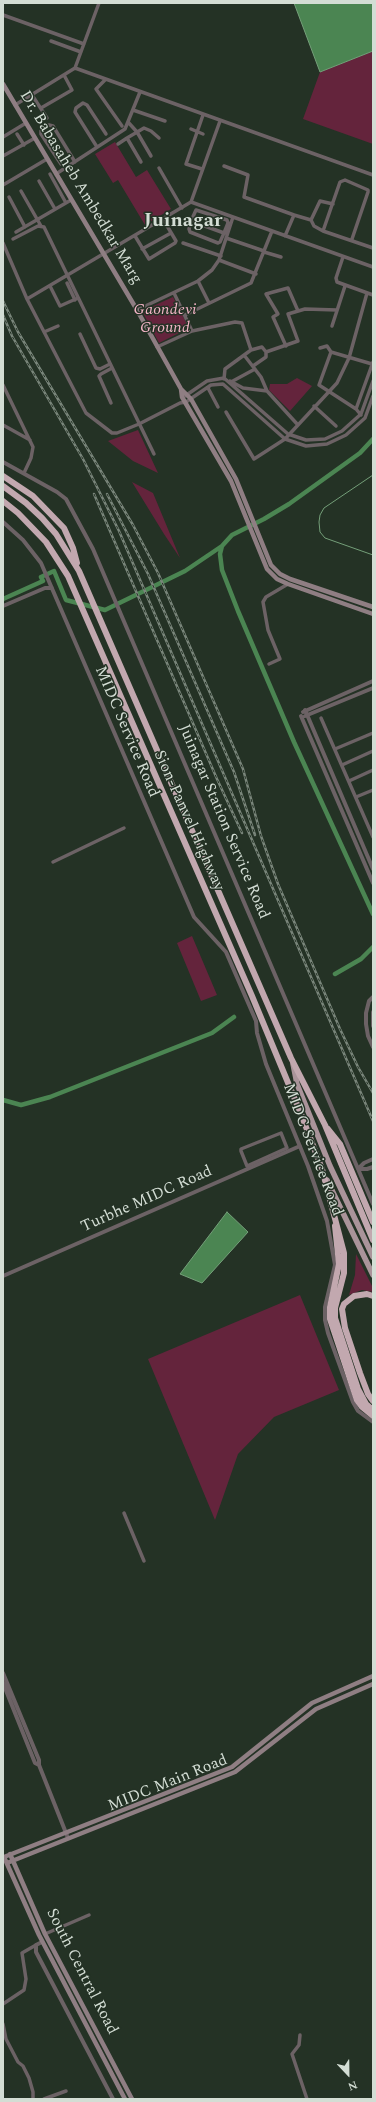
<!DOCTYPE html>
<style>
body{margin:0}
#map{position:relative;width:376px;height:2102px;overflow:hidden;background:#243225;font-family:Spectral,serif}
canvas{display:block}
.frame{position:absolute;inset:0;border:4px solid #d3ddd4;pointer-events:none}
.north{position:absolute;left:328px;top:2054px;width:40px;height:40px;-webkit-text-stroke:3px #243225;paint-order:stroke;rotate:158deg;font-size:11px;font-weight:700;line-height:16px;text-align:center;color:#d3ddd4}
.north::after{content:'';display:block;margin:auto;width:14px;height:18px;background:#d3ddd4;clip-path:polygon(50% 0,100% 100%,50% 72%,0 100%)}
</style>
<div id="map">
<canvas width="376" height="2102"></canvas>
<div class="frame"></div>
<div class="north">N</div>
</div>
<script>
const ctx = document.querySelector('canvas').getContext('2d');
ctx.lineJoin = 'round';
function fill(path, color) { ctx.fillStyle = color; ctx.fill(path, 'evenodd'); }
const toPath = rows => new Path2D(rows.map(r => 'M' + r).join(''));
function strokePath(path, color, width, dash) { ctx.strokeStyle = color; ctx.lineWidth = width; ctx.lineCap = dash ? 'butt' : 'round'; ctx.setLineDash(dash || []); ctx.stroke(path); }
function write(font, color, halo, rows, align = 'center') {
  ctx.font = font + ' Spectral,serif'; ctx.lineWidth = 3; ctx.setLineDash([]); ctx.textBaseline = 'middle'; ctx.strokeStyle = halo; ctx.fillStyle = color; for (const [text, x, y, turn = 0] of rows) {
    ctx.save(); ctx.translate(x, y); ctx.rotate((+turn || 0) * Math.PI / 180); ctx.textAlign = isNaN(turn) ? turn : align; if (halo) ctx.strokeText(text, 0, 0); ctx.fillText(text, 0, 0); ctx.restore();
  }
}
const green = toPath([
 [373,51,373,144,303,119,320,72],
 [115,142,136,177,147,170,171,209,145,225,118,180,113,183,95,154],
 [173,297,189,328,159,343,142,311],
 [297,378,312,386,290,411,269,390,270,384,287,384],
 [138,430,158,473,133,461,108,441],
 [132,482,153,493,180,558,164,534],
 [192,936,217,995,201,1001,177,943],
 [356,1254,373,1288,373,1292,362,1290,349,1295,355,1275],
 [300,1295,339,1390,274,1417,238,1454,215,1520,148,1359]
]);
const water = toPath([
 [294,3,373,3,373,51,320,72,294,3],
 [227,1212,248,1232,202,1283,180,1274,227,1212]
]);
const stream = toPath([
 [373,475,324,508,320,515,319,522,320,532,325,538,373,555]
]);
const canal = toPath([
 [373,439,360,453,289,504,264,519,232,535,222,546,220,554,222,570,238,611,294,742,373,914],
 [3,599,43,581,41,577,54,571,66,600,105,610,185,571,222,546],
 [335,974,361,959,373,947],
 [3,1100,21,1105,50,1097,212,1033,234,1017]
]);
const minor = toPath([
 [3,15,84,44],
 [51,41,81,52],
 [75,68,99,3],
 [105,80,96,89,122,126],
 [32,95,47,118],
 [15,105,75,68,373,175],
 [41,108,72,90,64,75],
 [133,110,165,121],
 [128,122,137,132,151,156],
 [191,129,203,134],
 [17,134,24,145],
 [3,137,26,123],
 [118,144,127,138],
 [97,147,75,112,76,108,83,103,87,105,106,134],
 [3,156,35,138],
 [141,162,127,138,144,128,151,131,159,138],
 [61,164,41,134,41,131,49,125,53,126,75,162],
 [224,166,248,175,244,197,294,215],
 [159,168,182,208],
 [202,169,186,164,203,115],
 [50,174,66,203],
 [56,174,125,129,140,92],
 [39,181,55,209],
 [3,185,47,159],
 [21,191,41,226],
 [9,197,25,227],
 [191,202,220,121],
 [311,220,320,201,333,204],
 [191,221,189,229,190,232,218,243,220,242,224,233,228,223,227,220,196,210,191,221,224,233,226,233,227,234],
 [323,231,340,182,345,180,368,190,368,192,352,239],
 [16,232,71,200],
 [135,236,149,259,175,243,176,241,163,219],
 [285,236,294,215,311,220,314,226,323,231,373,248],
 [226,238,264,251],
 [13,239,38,226,44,227,154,454],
 [3,243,27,299,86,413,112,433,117,433,139,424,180,403,186,402,211,385,223,384,285,439,306,446,327,444,346,435,365,418,373,396],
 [183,243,221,256],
 [142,249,171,233],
 [264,252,281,257],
 [343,257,336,278,337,282,373,295],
 [219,260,256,274],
 [198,281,209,303],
 [67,283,75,300],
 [50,286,60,306,78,298],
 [174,293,192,331],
 [27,299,191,202,373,267],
 [137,310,198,281,212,270,219,260,233,217],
 [185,315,251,283,272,231],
 [332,326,345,286],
 [44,332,58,326],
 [80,334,96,368,100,369,110,364],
 [286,346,273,317,278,314,266,294,288,288,298,311],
 [157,347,192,331,235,322,242,323,251,350,225,369,224,379],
 [320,348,327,346,331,352,372,364],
 [251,350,262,347,266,352,298,341,288,314,305,309,337,310],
 [331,352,319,385,356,409,361,415],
 [244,355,261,377,267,391,298,425],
 [253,366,266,357,266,352],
 [230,381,243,388,267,391],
 [231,382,255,369],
 [3,385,33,447,31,458,24,473],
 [208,388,218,407],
 [185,396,207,381,224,378,288,434,306,440,325,439,342,431,361,414,373,381],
 [111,403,99,376,101,374,112,368],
 [314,406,336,426],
 [356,409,373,362],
 [226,412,254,459,285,439,337,383,349,358,367,293],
 [3,425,30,440],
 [269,664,280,659,268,630,263,602,266,597,288,584],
 [321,718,373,837],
 [335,749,373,733],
 [342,765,373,751],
 [349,781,373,770],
 [356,797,373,790],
 [53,862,124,828],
 [247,1166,287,1148,281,1133,241,1149,241,1151,247,1166,249,1168],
 [124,1513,144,1561],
 [45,1934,89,1915],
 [3,2004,24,1990,26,1979,22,1953,36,1945],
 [3,2024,6,2039,18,2062,23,2066,29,2078,33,2092,33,2099],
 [300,2035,299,2045,292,2054,307,2099],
 [44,2099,66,2091]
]);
const tertiary = toPath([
 [3,462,57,492,66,499,93,549,373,1204],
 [3,522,23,540,41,563,194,917,226,952,256,1021,257,1033,266,1064,308,1166,327,1221,335,1265,325,1307,325,1320,328,1333,353,1402,358,1411,373,1422],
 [3,606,45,588,52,588],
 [305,710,373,869],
 [303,712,373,681],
 [301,716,373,883],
 [305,716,373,688],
 [373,997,369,1001,366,1013,366,1024,368,1036,373,1047],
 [373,1012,373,1026],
 [358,1169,364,1163,373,1159],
 [358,1169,367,1169,373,1167],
 [3,1276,300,1146],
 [3,1673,39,1760,39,1765,68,1838],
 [3,1683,35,1763,39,1765],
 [42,1942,36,1945,36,1952,113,2099]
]);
const secondary = toPath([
 [3,84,137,310,181,389,182,397,231,481,267,569,277,579,288,584,373,614],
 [181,389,191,399,236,479,271,565,280,574,290,579,373,607],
 [10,1854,45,1934,132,2099],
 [7,1863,235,1772,316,1709,373,1684],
 [125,2099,39,1935,4,1857,232,1767,312,1703,373,1676]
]);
const primary = toPath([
 [293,1064,297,1084,330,1166,373,1257],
 [327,1180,373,1275]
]);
const motorway = toPath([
 [3,476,33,496,64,528,73,548,77,563],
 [3,486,26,503,42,518,56,534,79,571,291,1058,325,1125,373,1240],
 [3,501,18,513,46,542,68,576,252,996,301,1114,322,1169,344,1253,344,1273,335,1308,335,1318,358,1389,366,1404,373,1410],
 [328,1129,340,1144,373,1222],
 [335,1226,339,1264,330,1307,330,1319,357,1400,362,1407,373,1416],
 [373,1296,367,1294,354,1296,344,1304,342,1309,345,1328,360,1373,368,1394,373,1401]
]);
const rail = toPath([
 [3,301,18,332,133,525,158,573,243,769,261,836,278,884,340,1029,358,1067,373,1093],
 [3,315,12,336,83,459,119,531,373,1121],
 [94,494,217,779,242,833],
 [107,494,148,574,234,772,255,835]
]);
const streetNames = [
 ["Dr. Babasaheb Ambedkar Marg",80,188,59],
 ["MIDC Service Road",126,732,67],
 ["Sion-Panvel Highway",188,821,66],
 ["Juinagar Station Service Road",223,822,67],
 ["MIDC Service Road",312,1150,69],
 ["Turbhe MIDC Road",147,1200,-24],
 ["MIDC Main Road",168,1784,-22],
 ["South Central Road",81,1972,63]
];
const parkNames = [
 ["Gaondevi",165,311],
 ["Ground",165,329]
];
const districtNames = [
 ["Juinagar",183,222]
];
fill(green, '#64243c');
fill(water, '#4b8552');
strokePath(water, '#749f79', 1);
strokePath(stream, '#749f79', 1);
strokePath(canal, '#4b8552', 4.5);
strokePath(minor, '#6c6265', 3.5);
strokePath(tertiary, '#6c6265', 4);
strokePath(secondary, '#8f7e83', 4.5);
strokePath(primary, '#aa949a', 5.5);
strokePath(motorway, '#c2a8af', 6);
strokePath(rail, '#7a867b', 2.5);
strokePath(rail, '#243225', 1, [3]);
write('16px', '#d3ddd4', '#243225', streetNames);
write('italic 16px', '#f3b4c6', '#243225', parkNames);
write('bold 20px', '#d3ddd4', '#243225', districtNames);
</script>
